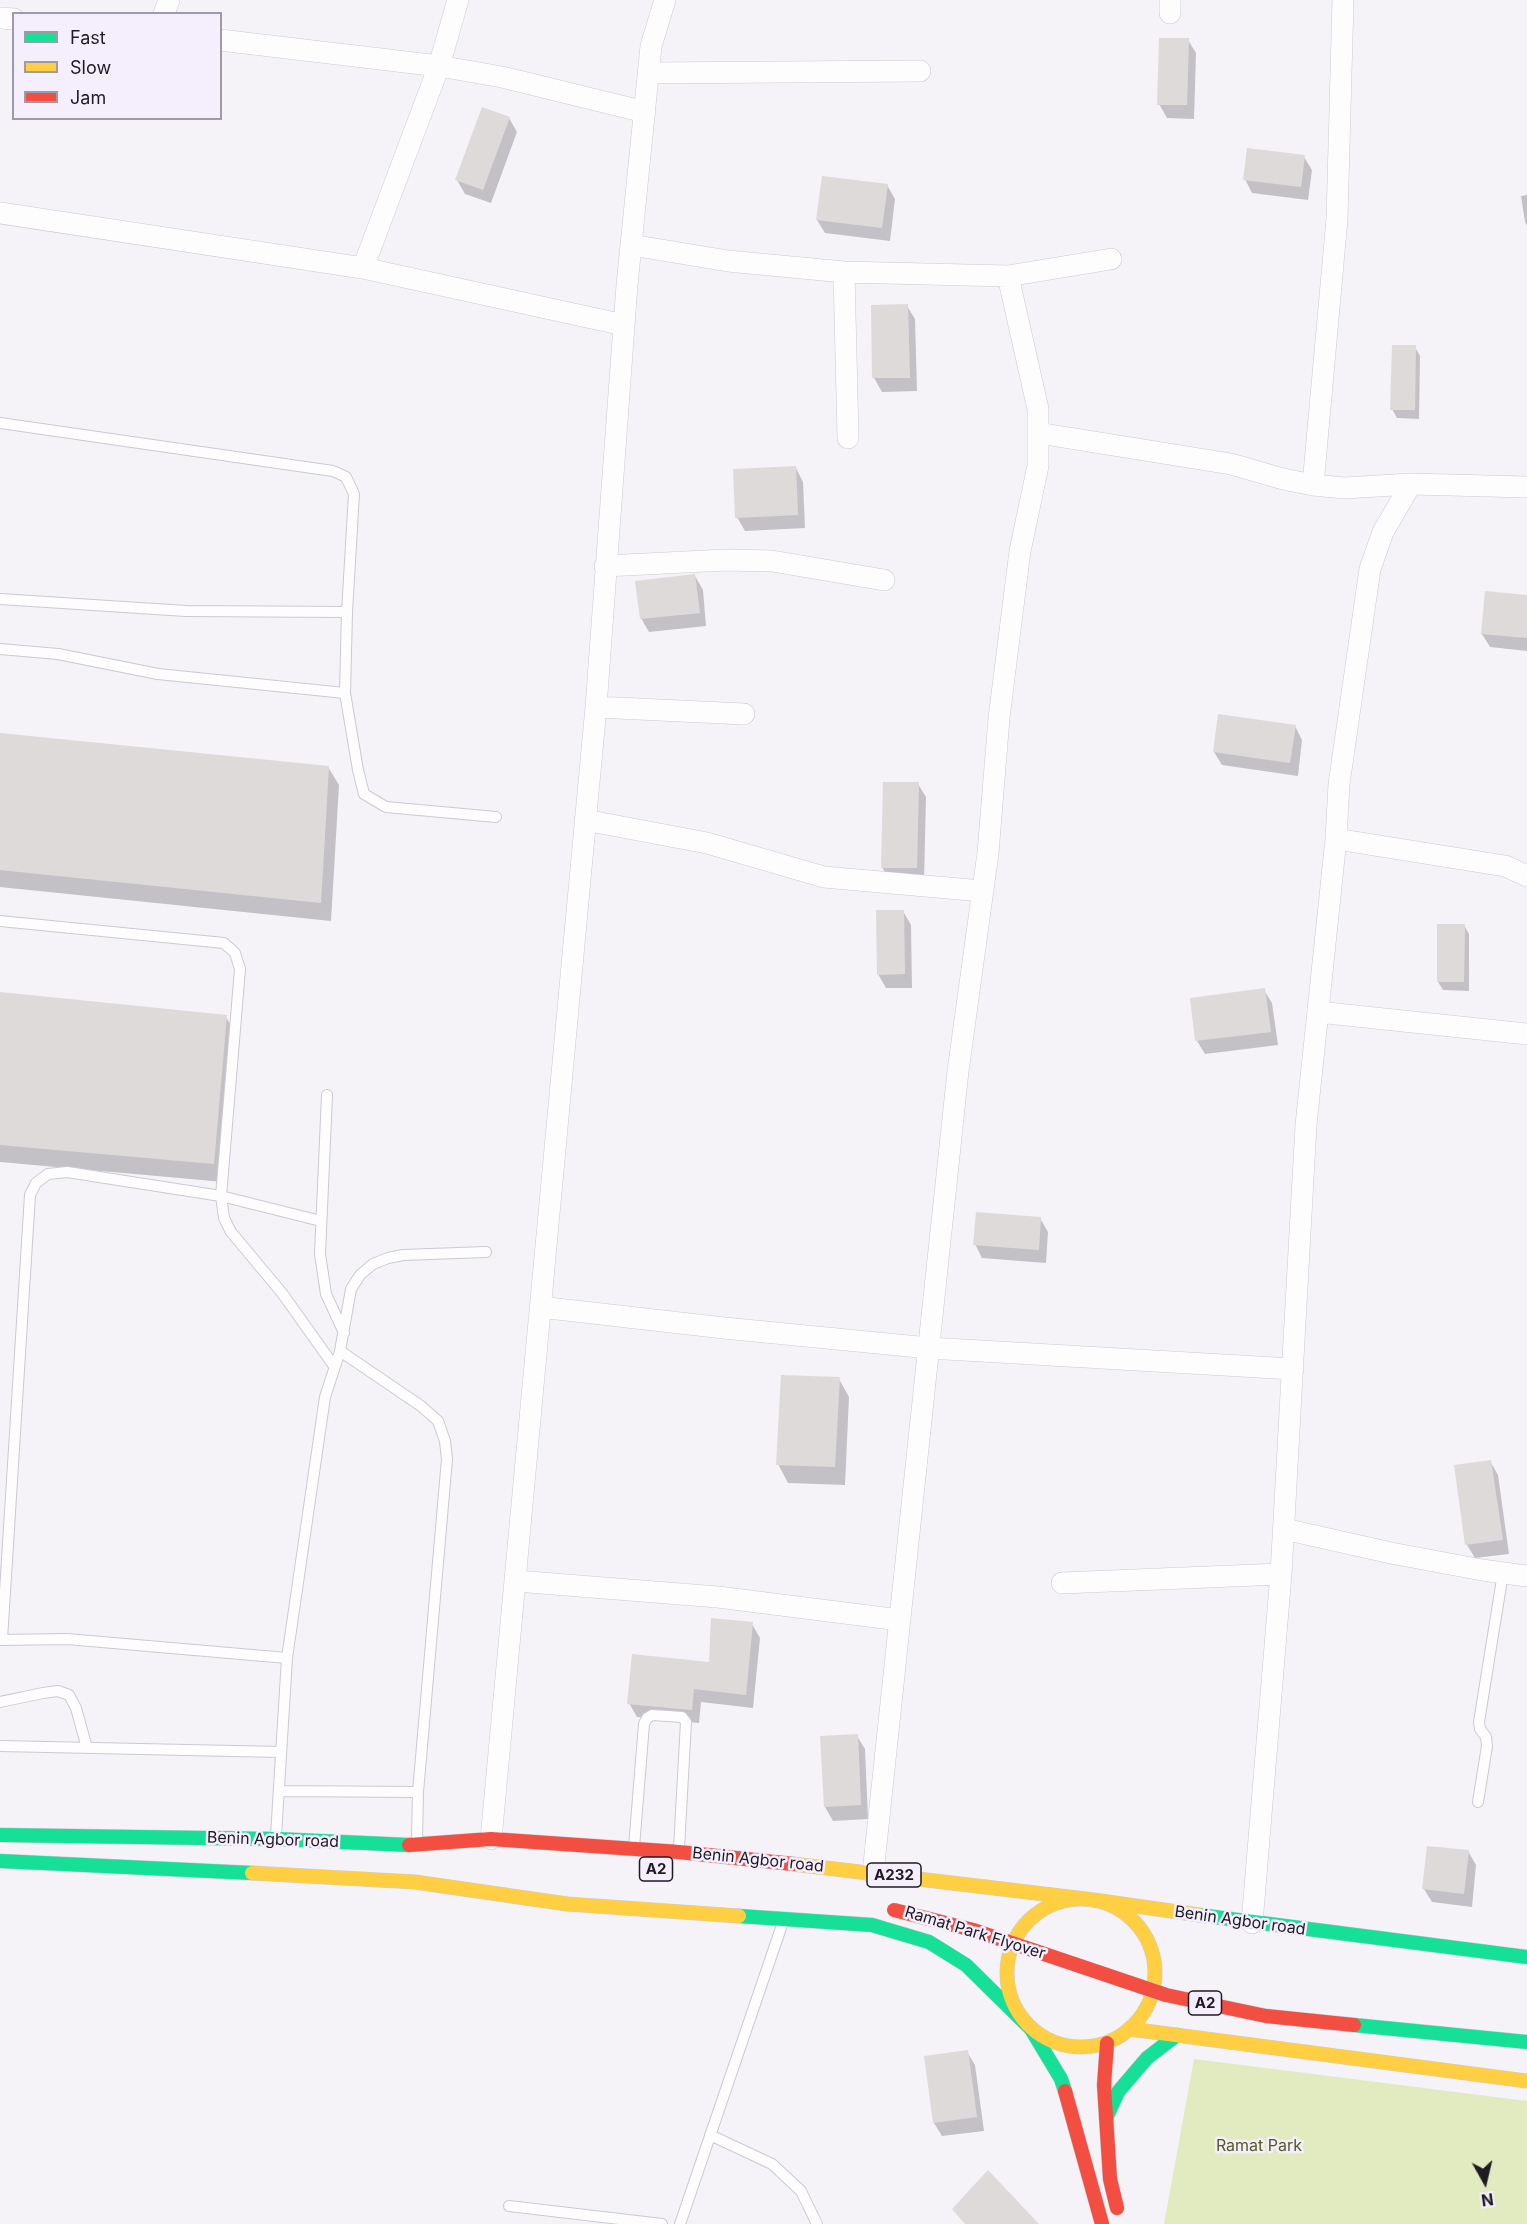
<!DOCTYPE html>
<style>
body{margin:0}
#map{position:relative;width:1527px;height:2224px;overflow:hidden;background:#f5f2f8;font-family:Inter,sans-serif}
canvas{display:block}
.legend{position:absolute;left:12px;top:12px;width:210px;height:108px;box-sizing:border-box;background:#f5eefc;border:2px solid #9f9aa5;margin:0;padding:8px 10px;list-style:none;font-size:18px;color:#1f1b23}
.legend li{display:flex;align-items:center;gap:12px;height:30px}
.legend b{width:30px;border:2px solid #9f9aa5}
.north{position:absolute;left:1455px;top:2152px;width:60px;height:60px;-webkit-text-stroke:4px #f5eefc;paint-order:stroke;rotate:172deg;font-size:16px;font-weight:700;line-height:24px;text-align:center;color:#1f1b23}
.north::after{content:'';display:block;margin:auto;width:21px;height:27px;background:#1f1b23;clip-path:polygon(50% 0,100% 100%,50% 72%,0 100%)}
</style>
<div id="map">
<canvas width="1527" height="2224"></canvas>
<ul class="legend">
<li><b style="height:8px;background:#16e098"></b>Fast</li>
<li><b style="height:8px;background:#ffcf43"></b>Slow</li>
<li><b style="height:8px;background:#f24e42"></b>Jam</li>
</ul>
<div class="north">N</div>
</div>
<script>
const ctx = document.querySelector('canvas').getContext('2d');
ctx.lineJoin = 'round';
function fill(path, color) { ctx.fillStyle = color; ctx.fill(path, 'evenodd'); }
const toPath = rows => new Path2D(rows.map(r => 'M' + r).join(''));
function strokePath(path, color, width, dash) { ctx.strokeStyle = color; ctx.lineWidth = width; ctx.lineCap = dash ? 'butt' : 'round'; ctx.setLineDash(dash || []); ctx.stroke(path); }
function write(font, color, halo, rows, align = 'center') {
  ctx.font = font + ' Inter,sans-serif'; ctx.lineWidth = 5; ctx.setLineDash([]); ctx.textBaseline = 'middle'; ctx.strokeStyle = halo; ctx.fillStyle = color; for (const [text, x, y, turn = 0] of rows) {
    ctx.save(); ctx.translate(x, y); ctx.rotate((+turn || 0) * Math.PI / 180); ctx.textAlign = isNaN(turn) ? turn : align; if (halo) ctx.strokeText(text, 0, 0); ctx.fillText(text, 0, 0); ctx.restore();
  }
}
const green = toPath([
 [1194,2059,1527,2101,1527,2224,1164,2224]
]);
const shadow = toPath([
 [1188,40,1196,53,1194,119,1167,118,1159,104],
 [509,118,517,132,491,203,465,194,457,180],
 [1304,157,1312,170,1308,200,1252,193,1245,179],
 [887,185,895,199,890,241,825,233,817,220],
 [1527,195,1527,226,1525,222,1521,196],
 [907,306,915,319,917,391,882,392,874,378,873,307],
 [1415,347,1420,356,1419,419,1397,418,1392,409],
 [796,468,803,482,805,528,745,531,737,517],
 [695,576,703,590,706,626,649,632,641,618],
 [1527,597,1527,651,1490,647,1482,634],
 [1295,726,1302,740,1298,776,1222,765,1214,752],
 [0,735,328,767,339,785,331,921,0,887],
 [918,784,926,797,924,882,890,881,882,867],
 [903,911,911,925,912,988,886,988,878,974],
 [1464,925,1469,934,1469,991,1443,990,1438,982],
 [1264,990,1272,1003,1278,1045,1205,1054,1197,1041],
 [0,994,226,1017,236,1035,224,1182,0,1162],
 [1040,1218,1048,1232,1046,1263,982,1258,975,1244],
 [839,1379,849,1397,845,1485,788,1483,778,1464],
 [1490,1461,1498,1475,1509,1554,1475,1558,1467,1545,1456,1466],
 [752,1624,760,1638,753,1708,701,1702,699,1723,637,1717,629,1703,710,1663],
 [857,1736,865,1749,868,1819,833,1821,825,1807],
 [1468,1851,1476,1865,1472,1907,1432,1902,1424,1889],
 [967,2052,975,2065,984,2131,942,2136,934,2123]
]);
const building = toPath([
 [1159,38,1189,38,1187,105,1157,105],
 [482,107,510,117,483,190,455,180],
 [1247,148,1305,155,1301,187,1243,180],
 [822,176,888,184,882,228,816,220],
 [908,304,910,378,872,378,871,305],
 [1392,345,1416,345,1415,410,1390,410],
 [796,466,798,515,735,518,733,469],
 [695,574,700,613,640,619,635,581],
 [1485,591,1527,595,1527,638,1481,634],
 [1218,714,1296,725,1290,763,1213,752],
 [0,733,329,766,321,903,0,870],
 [883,782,919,782,917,868,881,868],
 [876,910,904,910,905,974,877,975],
 [1437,924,1465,924,1464,982,1437,982],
 [1265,988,1271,1032,1195,1041,1190,998],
 [0,992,227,1015,214,1164,0,1145],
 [976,1212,1041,1217,1039,1250,973,1245],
 [781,1375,840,1377,835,1467,776,1465],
 [1491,1460,1503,1540,1465,1545,1454,1465],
 [711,1618,753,1622,746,1695,694,1689,692,1710,627,1704,632,1654,709,1662],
 [858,1734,861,1805,824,1807,820,1736],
 [1427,1846,1469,1850,1464,1894,1422,1889],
 [968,2050,977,2117,933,2123,924,2056],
 [988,2170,1039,2224,965,2224,952,2209]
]);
const lane = toPath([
 [0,423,333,471,346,477,354,494,347,612,345,693,358,770,364,794,386,807,496,817],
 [0,599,186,611,347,612],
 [0,649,58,654,158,674,345,693],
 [0,921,224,943,235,953,240,969,221,1196,224,1218,231,1232,282,1293,334,1366],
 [327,1095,320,1254,326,1294,344,1333],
 [340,1351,421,1406,438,1421,445,1441,447,1459,418,1792,417,1841],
 [2,1639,30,1195,36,1183,48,1174,67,1172,221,1196,321,1221],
 [0,1640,67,1639,287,1658],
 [0,1702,43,1693,58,1691,69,1695,76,1708,87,1748],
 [0,1746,281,1752],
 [279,1791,418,1792],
 [1478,1802,1487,1746,1486,1737,1480,1729,1479,1722,1503,1573],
 [276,1836,287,1658,325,1397,340,1351,351,1289,360,1275,373,1264,388,1258,403,1255,486,1252],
 [634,1847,644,1724,647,1718,652,1715,682,1717,686,1722,679,1848],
 [710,2135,772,2164,801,2191,817,2224],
 [509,2206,662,2224],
 [680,2224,783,1922]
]);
const street = toPath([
 [1170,13,1170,0],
 [164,14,169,0],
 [0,18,14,19],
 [220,40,439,66,502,77,645,112],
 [649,73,920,71],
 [0,213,363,268,624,325],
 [631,245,728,261,844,272,1008,276,1111,259],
 [363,268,439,66,458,0],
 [844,272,848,438],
 [1038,433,1231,464,1283,479,1313,485,1344,488,1411,484,1527,487],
 [1313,485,1337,219,1343,0],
 [605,566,726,560,772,561,884,580],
 [596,707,744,714],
 [585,820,707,843,824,877,982,891],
 [1336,839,1505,866,1527,876],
 [1318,1012,1527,1034],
 [540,1307,724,1328,929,1348,1293,1369],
 [1284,1529,1391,1553,1482,1570,1527,1576],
 [516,1581,718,1597,900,1620],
 [1062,1583,1281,1574],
 [491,1839,596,707,627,285,651,46,665,0],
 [873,1873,958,1071,988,853,999,718,1020,551,1038,466,1038,409,1008,276],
 [1252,1923,1281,1574,1306,1125,1336,839,1339,784,1370,569,1383,532,1411,484]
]);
const fast = toPath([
 [0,1835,276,1839,409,1845],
 [0,1861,252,1873],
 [1199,1915,1527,1957],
 [739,1916,872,1925,929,1942,966,1965,1031,2029,1061,2079,1065,2091],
 [1106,2118,1118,2092,1147,2058,1177,2035]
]);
const slow = toPath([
 [793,1864,1094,1900,1199,1915],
 [252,1873,415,1882,567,1904,739,1916],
 '1007 1973a74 74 0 1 1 148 0a74 74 0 1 1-148 0Z',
 [1130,2029,1527,2081]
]);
const jam = toPath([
 [409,1845,491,1839,679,1852,793,1864],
 [1107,2043,1104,2085,1110,2179,1117,2208],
 [1065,2091,1102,2224]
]);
const fastBridge = toPath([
 [1354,2025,1527,2042]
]);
const jamBridge = toPath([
 [894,1910,973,1930,1166,1995,1266,2016,1354,2025]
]);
const shields = [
 [656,1869,33],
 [894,1875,54],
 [1205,2003,33]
];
const shieldNames = [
 ["A2",656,1869],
 ["A232",894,1875],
 ["A2",1205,2003]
];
const streetNames = [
 ["Benin Agbor road",273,1840,2],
 ["Benin Agbor road",758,1860,6],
 ["Benin Agbor road",1240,1921,8],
 ["Ramat Park Flyover",975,1933,17]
];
const parkNames = [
 ["Ramat Park",1259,2146]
];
fill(green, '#e2ebc0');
fill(shadow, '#0003');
fill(building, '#dfdada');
strokePath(lane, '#cdc9d0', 12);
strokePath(street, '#cdc9d0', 22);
strokePath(fast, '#cecdd1', 15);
strokePath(slow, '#cecdd1', 15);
strokePath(jam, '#cecdd1', 15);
strokePath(lane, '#fefdfe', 10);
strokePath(street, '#fefdfe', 21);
strokePath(fast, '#16e098', 14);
strokePath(slow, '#ffcf43', 14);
strokePath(jam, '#f24e42', 14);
strokePath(fastBridge, '#cecdd1', 15, []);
strokePath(jamBridge, '#cecdd1', 15, []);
strokePath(fastBridge, '#16e098', 14);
strokePath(jamBridge, '#f24e42', 14);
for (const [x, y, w] of shields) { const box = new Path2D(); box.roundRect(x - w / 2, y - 12, w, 24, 4.5); ctx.fillStyle = '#f5eefc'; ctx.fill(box); strokePath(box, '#1f1b23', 1.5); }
write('bold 15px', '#1f1b23', null, shieldNames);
write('16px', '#1f1b23', '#f5eefc', streetNames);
write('16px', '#505c20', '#f5eefc', parkNames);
</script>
